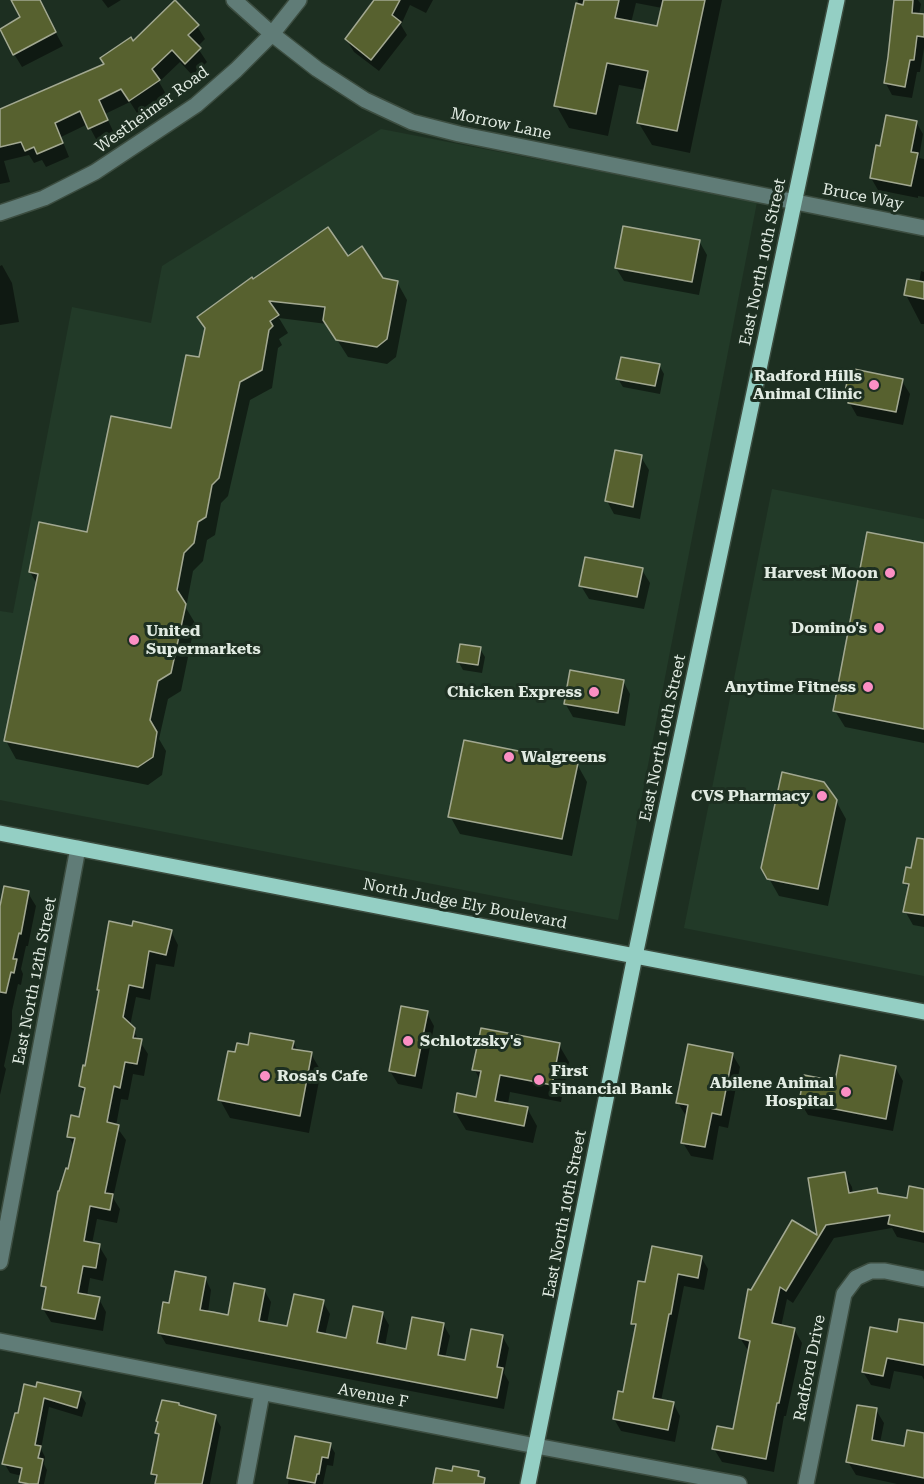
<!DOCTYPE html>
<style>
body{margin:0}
canvas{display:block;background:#1d2f21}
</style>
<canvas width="924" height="1484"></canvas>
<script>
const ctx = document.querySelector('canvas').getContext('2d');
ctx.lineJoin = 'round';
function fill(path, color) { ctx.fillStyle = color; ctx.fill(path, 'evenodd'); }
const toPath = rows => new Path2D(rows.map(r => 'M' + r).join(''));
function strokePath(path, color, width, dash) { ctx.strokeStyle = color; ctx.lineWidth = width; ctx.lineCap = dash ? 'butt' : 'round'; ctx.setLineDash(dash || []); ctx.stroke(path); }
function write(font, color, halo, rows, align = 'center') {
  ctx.font = font + ' "Roboto Serif",serif'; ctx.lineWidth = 6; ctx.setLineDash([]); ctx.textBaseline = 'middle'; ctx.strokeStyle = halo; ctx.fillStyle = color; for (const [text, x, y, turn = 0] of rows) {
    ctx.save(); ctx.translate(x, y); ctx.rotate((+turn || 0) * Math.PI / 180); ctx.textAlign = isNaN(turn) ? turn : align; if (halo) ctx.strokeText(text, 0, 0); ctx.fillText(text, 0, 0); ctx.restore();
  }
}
const built = toPath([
 [381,129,757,202,618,920,0,800,0,611,13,613,72,307,151,323,162,266],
 [772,489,924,519,924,976,684,928]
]);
const shadow = toPath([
 [23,0,38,0,63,46,22,67,14,54],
 [102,0,121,0,108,8],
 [376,0,433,0,426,13,410,5,401,25,407,35,379,71,354,52,346,39],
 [578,0,722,0,690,153,652,145,638,122,645,90,619,85,608,136,569,128,556,105],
 [636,3,662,8,658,28,631,23],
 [896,0,918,0,921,4,919,15,924,16,924,48,920,72,917,72,912,98,892,95,885,82],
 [197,26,205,39,197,47,207,62,193,76,180,62,159,82,166,94,137,113,130,102,105,114,114,133,97,141,88,124,61,137,69,157,46,167,42,160,34,163,29,155,4,161,10,182,0,184,0,117,106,65,133,43],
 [916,122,923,134,919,158,924,159,924,197,918,196,918,198,878,190,871,178,882,148],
 [699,241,707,255,699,295,624,281,616,268],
 [347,258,382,279,397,282,407,300,396,357,387,364,348,357,327,324,279,318,288,333,279,339,282,345,278,348,272,388,250,400,228,496,221,503,215,535,207,540,203,561,193,571,186,608,195,623,181,691,168,699,159,739,166,751,162,775,148,785,16,759,6,741,37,584,30,572,88,534,172,430,200,359,206,329],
 [2,265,12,283,19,322,0,325,0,266],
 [921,271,924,272,924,324,921,324,906,295,919,283],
 [659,365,664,374,660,394,623,387,618,379],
 [853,380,902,381,910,394,903,425,857,416,849,402,850,398,846,391],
 [641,457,649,470,640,519,614,514,607,501],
 [924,544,924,743,845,727,835,711],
 [642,570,650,583,644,609,589,599,581,586],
 [480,649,485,657,482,673,463,670,458,661],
 [623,681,630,694,625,726,573,717,565,703],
 [577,764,587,782,572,856,460,834,450,816],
 [836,801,846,819,828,906,779,896,763,868],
 [924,846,924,927,913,925,905,911,909,890,905,883],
 [28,893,36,906,28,946,26,946,21,969,23,974,21,985,18,984,12,1011,12,1029,4,1066,6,1069,0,1095,0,904],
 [133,927,171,931,178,945,174,967,156,964,150,1000,136,997,130,1026,148,1054,144,1076,133,1074,128,1100,121,1099,116,1126,126,1140,113,1198,120,1209,117,1223,97,1219,92,1244,99,1246,107,1259,103,1281,90,1278,87,1296,99,1299,106,1312,103,1331,51,1322,43,1309,47,1292,43,1286,75,1147,68,1136,80,1118,85,1094,80,1086,86,1067,100,992,98,990],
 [427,1013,434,1026,422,1089,398,1084,390,1071],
 [293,1042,298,1051,311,1054,321,1071,309,1133,230,1118,220,1100,236,1054,249,1047],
 [559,1045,569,1062,561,1102,510,1092,508,1104,527,1108,537,1126,533,1143,466,1130,455,1112,478,1099,481,1081,474,1069],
 [732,1054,740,1067,728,1128,719,1126,713,1160,691,1156,683,1143,688,1116,686,1116,678,1103],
 [895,1067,903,1081,893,1131,808,1115,800,1102,836,1083],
 [844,1173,852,1187,853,1194,877,1190,879,1194,908,1200,924,1191,924,1243,897,1237,892,1228,834,1238,793,1303,787,1299,781,1327,794,1329,802,1343,786,1416,784,1416,774,1472,722,1462,714,1449,734,1431,749,1352,740,1338,752,1292,793,1222,819,1238,810,1179],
 [701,1257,708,1269,704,1290,684,1286,661,1401,673,1403,680,1416,675,1442,621,1431,614,1419,624,1394,636,1330,633,1323,646,1284],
 [205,1278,211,1290,208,1313,229,1317,264,1290,271,1302,267,1324,289,1328,323,1302,330,1314,325,1335,348,1340,382,1313,389,1325,385,1346,407,1351,443,1324,450,1336,445,1358,466,1362,502,1336,509,1348,504,1373,509,1382,504,1409,166,1344,159,1332,170,1305],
 [924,1325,924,1380,922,1376,894,1371,890,1389,871,1385,863,1372,898,1333],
 [25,1386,80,1394,86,1403,82,1417,49,1407,41,1449,45,1457,44,1464,47,1470,44,1484,21,1484,22,1476,10,1473,4,1463,19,1415],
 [180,1407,215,1417,221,1427,210,1484,157,1484,153,1473,159,1438,157,1433],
 [876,1410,884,1423,880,1443,905,1448,924,1435,924,1484,897,1484,856,1475,848,1462],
 [296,1438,330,1445,335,1453,333,1466,327,1465,323,1484,288,1484]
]);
const building = toPath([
 [11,0,40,0,56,32,13,55,0,29,20,17,11,0],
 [175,0,199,25,188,35,201,48,185,64,172,50,152,69,160,80,129,101,121,89,99,100,108,120,88,129,80,111,55,123,63,143,37,154,34,147,25,151,21,142,0,147,0,109,104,64,100,58,131,37,133,41,175,0],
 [374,0,400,0,392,15,401,22,371,60,345,39,374,0],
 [584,0,619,0,615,18,657,26,663,0,705,0,677,131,637,123,648,71,607,63,596,114,554,106,576,3,583,5,584,0],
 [894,0,913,0,912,13,924,14,924,37,917,36,914,60,910,60,905,87,884,83,888,57,894,0],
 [886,115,917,121,911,152,918,153,911,186,870,178,876,145,880,146,886,115],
 [623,226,700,240,692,282,615,268,623,226],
 [328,227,348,256,362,246,383,278,398,281,387,339,377,347,336,340,323,320,325,307,269,301,279,315,270,321,273,326,269,330,262,370,240,382,219,478,212,485,206,517,198,522,194,543,184,553,177,590,186,604,171,673,158,681,150,720,157,732,153,757,138,767,4,741,38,574,29,572,39,522,87,532,111,416,171,428,186,355,199,357,205,328,197,317,252,277,253,279,328,227],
 [907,279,924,282,924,299,904,295,907,279],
 [621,357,660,364,655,386,616,379,621,357],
 [854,369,903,379,896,412,848,403,850,392,845,391,848,378,852,379,854,369],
 [615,450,642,455,633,507,605,501,615,450],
 [867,532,924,543,924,729,833,711,867,532],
 [585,557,643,568,637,597,579,586,585,557],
 [460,644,481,647,478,665,457,662,460,644],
 [570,670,624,680,618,713,564,704,570,670],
 [464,740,578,763,562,839,448,817,464,740],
 [782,772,824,782,837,800,818,889,767,879,761,868,782,772],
 [917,838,924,839,924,915,903,912,909,884,903,883,906,867,911,868,917,838],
 [4,886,29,891,21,934,19,933,13,959,17,959,14,973,11,972,6,993,0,992,0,906,4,886],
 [109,921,132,926,133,921,172,930,166,955,149,951,143,988,129,985,123,1017,135,1028,133,1038,142,1039,137,1064,125,1062,120,1088,114,1086,107,1122,119,1125,105,1193,113,1194,110,1210,90,1206,84,1241,100,1244,96,1268,83,1266,78,1293,100,1297,95,1319,42,1309,46,1287,41,1286,58,1191,59,1191,66,1168,68,1169,75,1138,67,1137,71,1115,79,1117,85,1088,79,1086,83,1065,85,1066,99,990,97,990,109,921],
 [401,1006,428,1011,415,1076,389,1071,401,1006],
 [481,1028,560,1043,552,1085,500,1075,495,1101,528,1107,524,1126,454,1112,457,1093,476,1097,481,1071,472,1070,481,1028],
 [250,1033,294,1041,292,1049,312,1052,300,1116,218,1100,228,1051,235,1052,237,1043,248,1045,250,1033],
 [688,1044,733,1053,721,1115,712,1113,705,1147,681,1143,688,1105,676,1103,688,1044],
 [840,1055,896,1066,886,1119,799,1102,804,1075,835,1081,840,1055],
 [845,1172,849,1193,877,1188,878,1193,907,1198,909,1186,924,1189,924,1232,888,1224,890,1215,826,1225,786,1291,780,1287,772,1323,795,1328,779,1403,777,1403,766,1459,712,1449,717,1426,733,1429,750,1341,739,1338,748,1289,751,1290,792,1220,817,1235,808,1178,845,1172],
 [652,1246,702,1256,698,1278,678,1274,671,1314,669,1314,653,1398,674,1402,668,1430,613,1419,618,1391,623,1392,636,1324,631,1324,638,1281,645,1282,652,1246],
 [175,1271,206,1277,200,1310,213,1312,228,1315,234,1283,265,1289,259,1321,287,1326,294,1294,324,1300,317,1332,346,1338,353,1306,383,1312,377,1343,406,1349,412,1317,444,1323,438,1355,465,1360,471,1329,503,1335,497,1367,503,1368,497,1398,158,1333,163,1302,169,1303,175,1271],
 [899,1319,924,1323,924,1365,887,1358,883,1376,862,1372,870,1327,897,1332,899,1319],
 [37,1382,81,1392,77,1408,44,1398,35,1445,41,1446,38,1458,43,1459,38,1484,29,1484,19,1482,22,1468,2,1464,15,1413,18,1413,24,1384,36,1387,37,1382],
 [162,1400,179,1403,179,1405,216,1415,202,1484,155,1484,157,1475,151,1474,159,1434,155,1433,158,1422,156,1421,162,1400],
 [857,1405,877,1408,872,1440,904,1446,907,1430,924,1433,924,1478,846,1462,857,1405],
 [295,1436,331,1443,328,1458,322,1457,319,1474,317,1474,315,1483,287,1478,295,1436],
 [453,1466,479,1471,478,1476,485,1478,484,1484,433,1484,436,1468,452,1471,453,1466]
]);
const minor = toPath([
 [234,0,272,34,317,69,365,100,412,122,459,134,924,228],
 [0,213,44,198,95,172,196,105,236,70,272,34,299,0],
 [0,1262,78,848],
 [0,1341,536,1446,739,1484],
 [245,1484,262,1393],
 [806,1484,844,1294,856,1278,871,1271,885,1271,924,1279]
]);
const major = toPath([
 [0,833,924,1012],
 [528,1484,635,956,837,0]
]);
const markers = [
 [874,385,6,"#fb8fc4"],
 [890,573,6,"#fb8fc4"],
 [879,628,6,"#fb8fc4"],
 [134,640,6,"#fb8fc4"],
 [868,687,6,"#fb8fc4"],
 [594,692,6,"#fb8fc4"],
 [509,757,6,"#fb8fc4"],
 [822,796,6,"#fb8fc4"],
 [408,1041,6,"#fb8fc4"],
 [265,1076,6,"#fb8fc4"],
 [539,1080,6,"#fb8fc4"],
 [846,1092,6,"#fb8fc4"]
];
const streetNames = [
 ["Westheimer Road",152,110,-36],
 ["Morrow Lane",501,124,12],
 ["Bruce Way",863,197,11],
 ["East North 10th Street",763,262,-78],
 ["East North 10th Street",663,738,-78],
 ["North Judge Ely Boulevard",465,904,11],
 ["East North 12th Street",35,981,-79],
 ["East North 10th Street",565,1214,-79],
 ["Radford Drive",810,1368,-79],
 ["Avenue F",373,1396,11]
];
const poiNames = [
 ["Radford Hills",862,376],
 ["Animal Clinic",862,394],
 ["Harvest Moon",878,573],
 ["Domino's",867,628],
 ["United",146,631,"left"],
 ["Supermarkets",146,649,"left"],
 ["Anytime Fitness",856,687],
 ["Chicken Express",582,692],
 ["Walgreens",521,757,"left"],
 ["CVS Pharmacy",810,796],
 ["Schlotzsky's",420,1041,"left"],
 ["First",551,1071,"left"],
 ["Financial Bank",551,1089,"left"],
 ["Rosa's Cafe",277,1076,"left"],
 ["Abilene Animal",834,1083],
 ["Hospital",834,1101]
];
fill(built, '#223a28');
fill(shadow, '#0007');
fill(building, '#57612f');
strokePath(building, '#a2a891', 1.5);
strokePath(minor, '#3c4d40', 18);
strokePath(major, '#3c4d40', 18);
strokePath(minor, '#607c77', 15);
strokePath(major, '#94cfc4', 15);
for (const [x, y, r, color] of markers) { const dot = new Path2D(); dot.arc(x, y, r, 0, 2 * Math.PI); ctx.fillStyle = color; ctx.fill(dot); strokePath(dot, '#1d2f21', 2); }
write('16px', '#e1ebe2', '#1d2f21', streetNames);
write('bold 16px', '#e1ebe2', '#1d2f21', poiNames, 'right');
</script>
